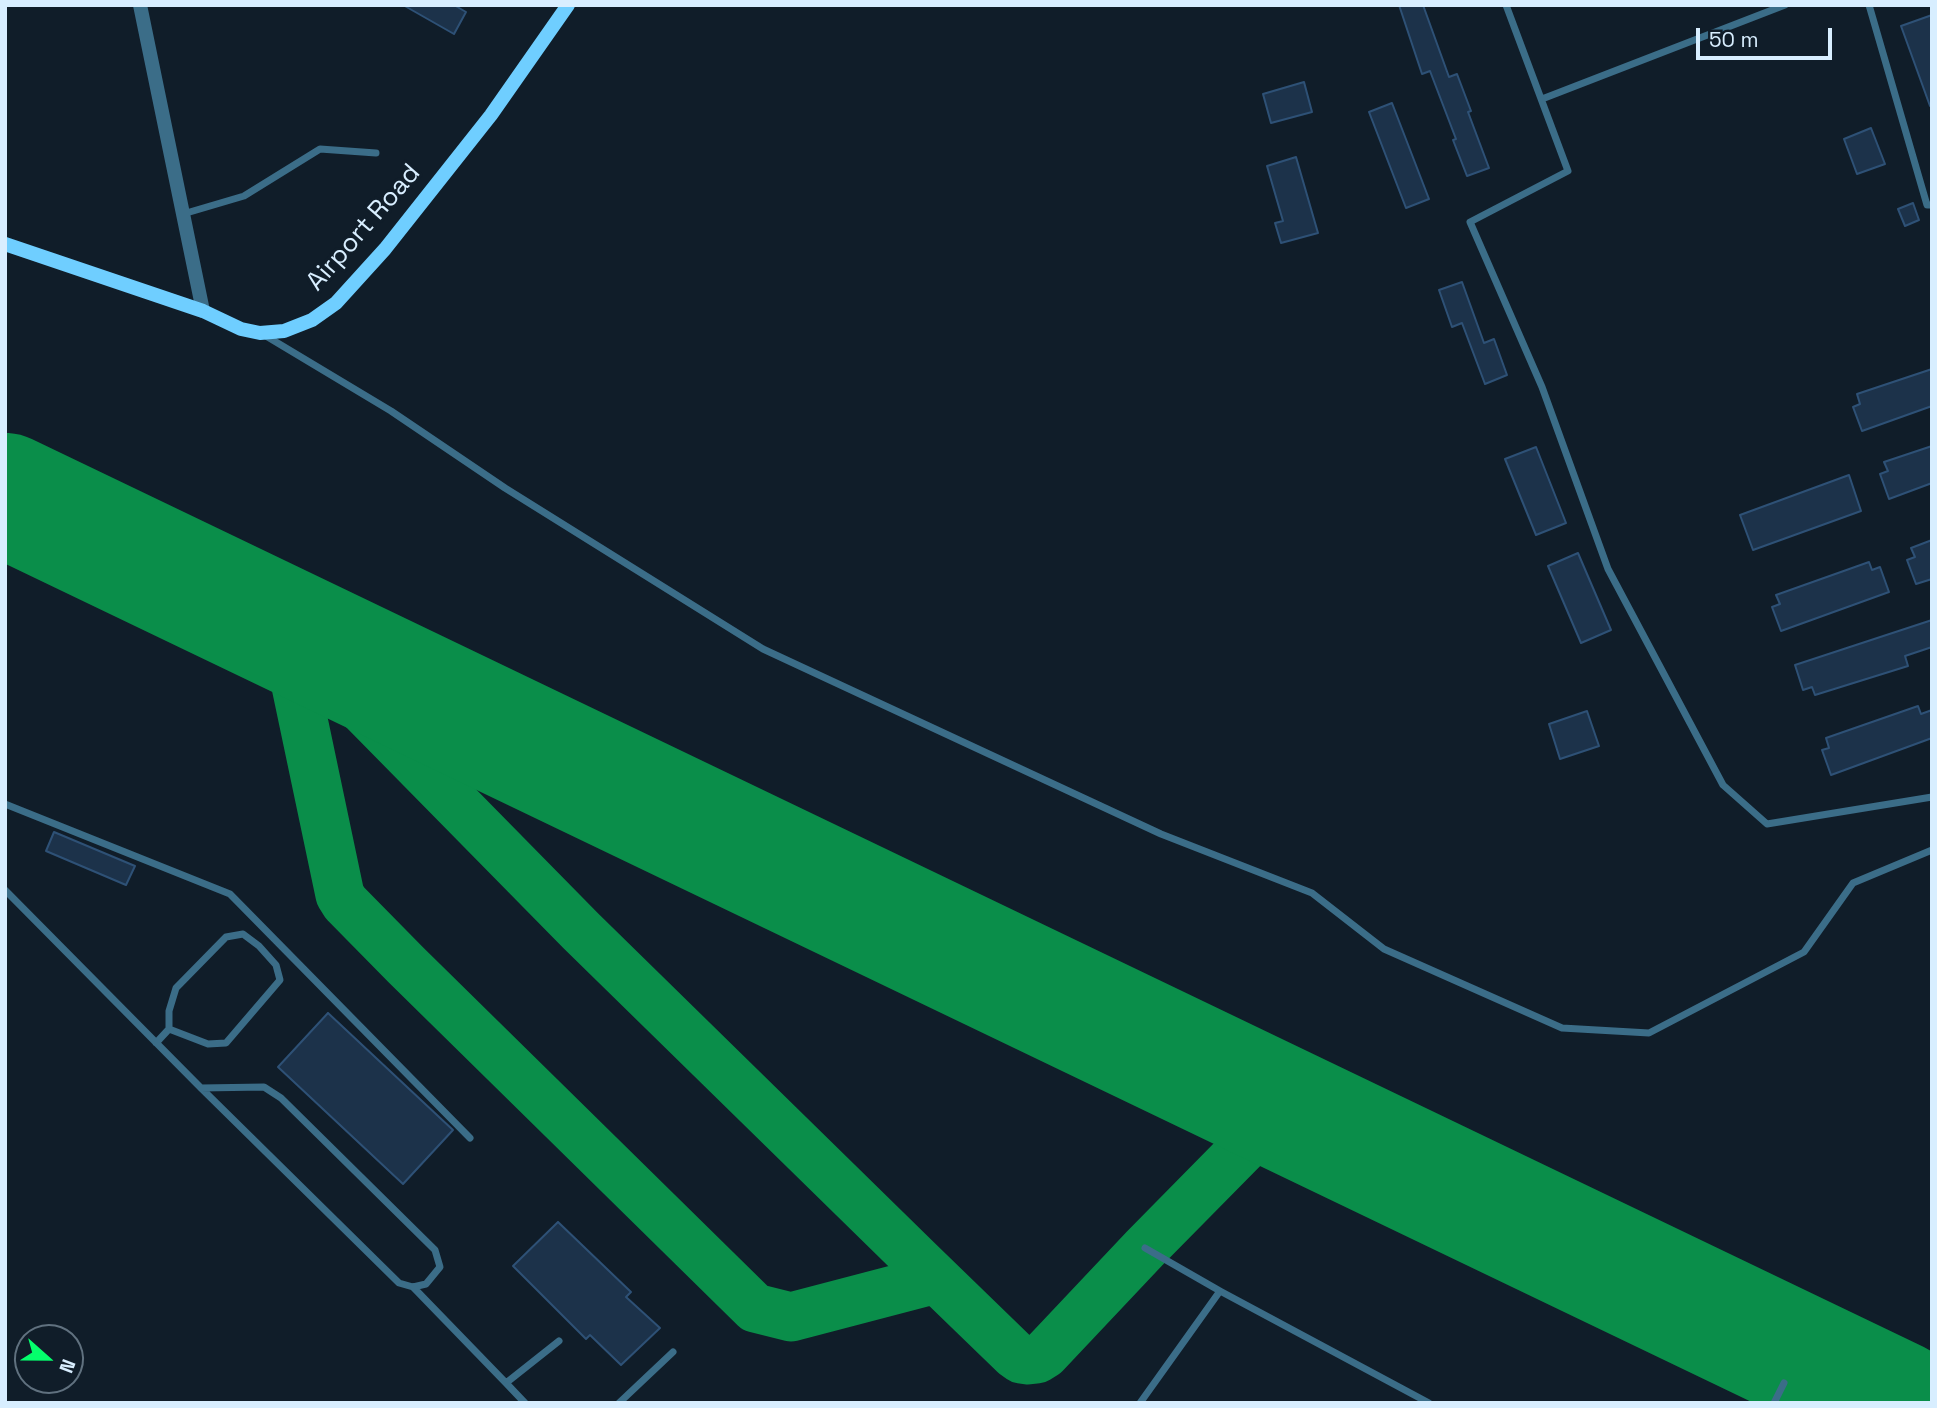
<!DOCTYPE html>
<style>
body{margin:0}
#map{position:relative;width:1937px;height:1408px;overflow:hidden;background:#101d29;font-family:"Space Grotesk",sans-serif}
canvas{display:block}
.frame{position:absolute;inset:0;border:7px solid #d8eeff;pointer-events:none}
.north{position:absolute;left:14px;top:1324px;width:70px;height:70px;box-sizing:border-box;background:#101d29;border:2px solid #60717f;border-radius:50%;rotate:111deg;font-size:19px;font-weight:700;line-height:28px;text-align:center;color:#d8eeff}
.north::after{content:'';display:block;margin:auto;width:24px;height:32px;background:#04ff6c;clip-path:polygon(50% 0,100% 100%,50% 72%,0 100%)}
.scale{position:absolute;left:1696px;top:28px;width:136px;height:32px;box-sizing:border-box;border:4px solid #d8eeff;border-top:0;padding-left:9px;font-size:21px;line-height:24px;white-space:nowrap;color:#d8eeff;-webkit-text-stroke:5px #101d29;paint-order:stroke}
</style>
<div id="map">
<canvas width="1937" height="1408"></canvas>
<div class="frame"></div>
<div class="north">N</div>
<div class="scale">50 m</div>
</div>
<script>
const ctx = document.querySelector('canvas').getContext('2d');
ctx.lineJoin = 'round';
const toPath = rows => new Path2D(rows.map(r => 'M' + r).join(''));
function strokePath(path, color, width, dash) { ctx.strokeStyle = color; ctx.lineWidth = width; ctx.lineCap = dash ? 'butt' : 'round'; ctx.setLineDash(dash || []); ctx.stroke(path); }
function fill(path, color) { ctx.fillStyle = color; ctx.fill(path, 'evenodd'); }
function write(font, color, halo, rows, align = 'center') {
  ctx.font = font + ' "Space Grotesk",sans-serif'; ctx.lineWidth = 6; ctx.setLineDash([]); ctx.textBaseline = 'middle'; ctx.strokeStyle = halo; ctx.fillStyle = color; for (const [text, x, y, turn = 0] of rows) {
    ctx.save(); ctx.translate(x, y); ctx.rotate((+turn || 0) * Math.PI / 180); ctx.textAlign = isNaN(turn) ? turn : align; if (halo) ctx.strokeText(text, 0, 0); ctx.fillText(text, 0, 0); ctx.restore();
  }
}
const taxiway = toPath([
 [284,629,581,931,917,1260,1014,1354,1021,1359,1028,1360,1037,1359,1045,1354,1145,1248,1283,1108],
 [284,629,340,895,345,903,406,965,755,1308,791,1317,936,1279]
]);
const runway = toPath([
 [5,495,1897,1403]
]);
const building = toPath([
 [403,5,454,5,466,12,454,34,403,5],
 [1399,5,1423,5,1449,77,1457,74,1471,111,1468,112,1489,168,1467,176,1453,140,1456,139,1430,71,1422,74,1399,5],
 [1932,15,1932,106,1930,106,1901,26,1932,15],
 [1304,82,1312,112,1271,123,1263,94,1304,82],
 [1392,103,1429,199,1406,208,1369,112,1392,103],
 [1871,128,1885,164,1857,174,1844,139,1871,128],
 [1296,157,1318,233,1281,243,1275,223,1283,221,1267,166,1296,157],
 [1913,203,1919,220,1905,226,1898,209,1913,203],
 [1462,282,1484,343,1494,339,1507,375,1485,384,1462,323,1452,327,1439,290,1462,282],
 [1932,369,1932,406,1862,431,1853,407,1860,404,1857,394,1932,369],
 [1932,446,1932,483,1889,499,1880,474,1888,471,1884,462,1932,446],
 [1536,447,1566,523,1536,535,1505,459,1536,447],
 [1849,475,1861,511,1753,550,1740,515,1849,475],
 [1932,540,1932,579,1916,584,1907,560,1915,557,1911,548,1932,540],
 [1578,553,1611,630,1581,643,1548,566,1578,553],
 [1869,562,1872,570,1880,567,1889,592,1781,631,1772,607,1780,604,1776,595,1869,562],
 [1932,620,1932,647,1905,656,1908,666,1815,695,1812,687,1803,690,1795,665,1932,620],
 [1918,706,1921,714,1932,710,1932,738,1831,775,1822,750,1829,748,1826,738,1918,706],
 [1587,711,1599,746,1560,759,1549,724,1587,711],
 [54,832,135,866,126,885,46,851,54,832],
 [328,1013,453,1130,403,1184,278,1067,328,1013],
 [558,1222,631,1292,626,1297,660,1328,621,1365,590,1335,586,1339,513,1266,558,1222]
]);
const service = toPath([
 [1506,5,1568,171,1470,222,1542,387,1608,569,1723,785,1767,824,1932,797],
 [1869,5,1927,205,1932,205],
 [1542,99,1785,5],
 [183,214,244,196,320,149,376,153],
 [266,336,391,411,505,488,763,649,1161,834,1312,893,1384,949,1562,1028,1649,1033,1804,952,1853,883,1932,850],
 [5,804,230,894,470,1138],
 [5,890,201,1088,399,1283,413,1287,426,1284,440,1267,435,1250,281,1098,264,1087,201,1088],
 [156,1043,169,1029,169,1011,176,988,226,937,243,934,259,946,276,965,280,980,226,1043,208,1044,169,1029],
 [413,1287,506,1383,559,1341],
 [1220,1291,1429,1403],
 [506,1383,525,1403],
 [619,1403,673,1352],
 [1140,1403,1220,1291,1145,1248],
 [1774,1403,1784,1383]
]);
const minor = toPath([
 [140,5,203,311]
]);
const secondary = toPath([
 [5,244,203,311,241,329,260,333,284,331,312,320,336,303,385,249,491,115,568,5]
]);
const streetNames = [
 ["Airport Road",364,228,-49]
];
strokePath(taxiway, '#0a8e4a', 49);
strokePath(runway, '#0a8e4a', 124);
fill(building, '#1c324a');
strokePath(building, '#2e5176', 2);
strokePath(service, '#3b6d88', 7);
strokePath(minor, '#3b6d88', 14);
strokePath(secondary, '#6fceff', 14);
write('26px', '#d8eeff', '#101d29', streetNames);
</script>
